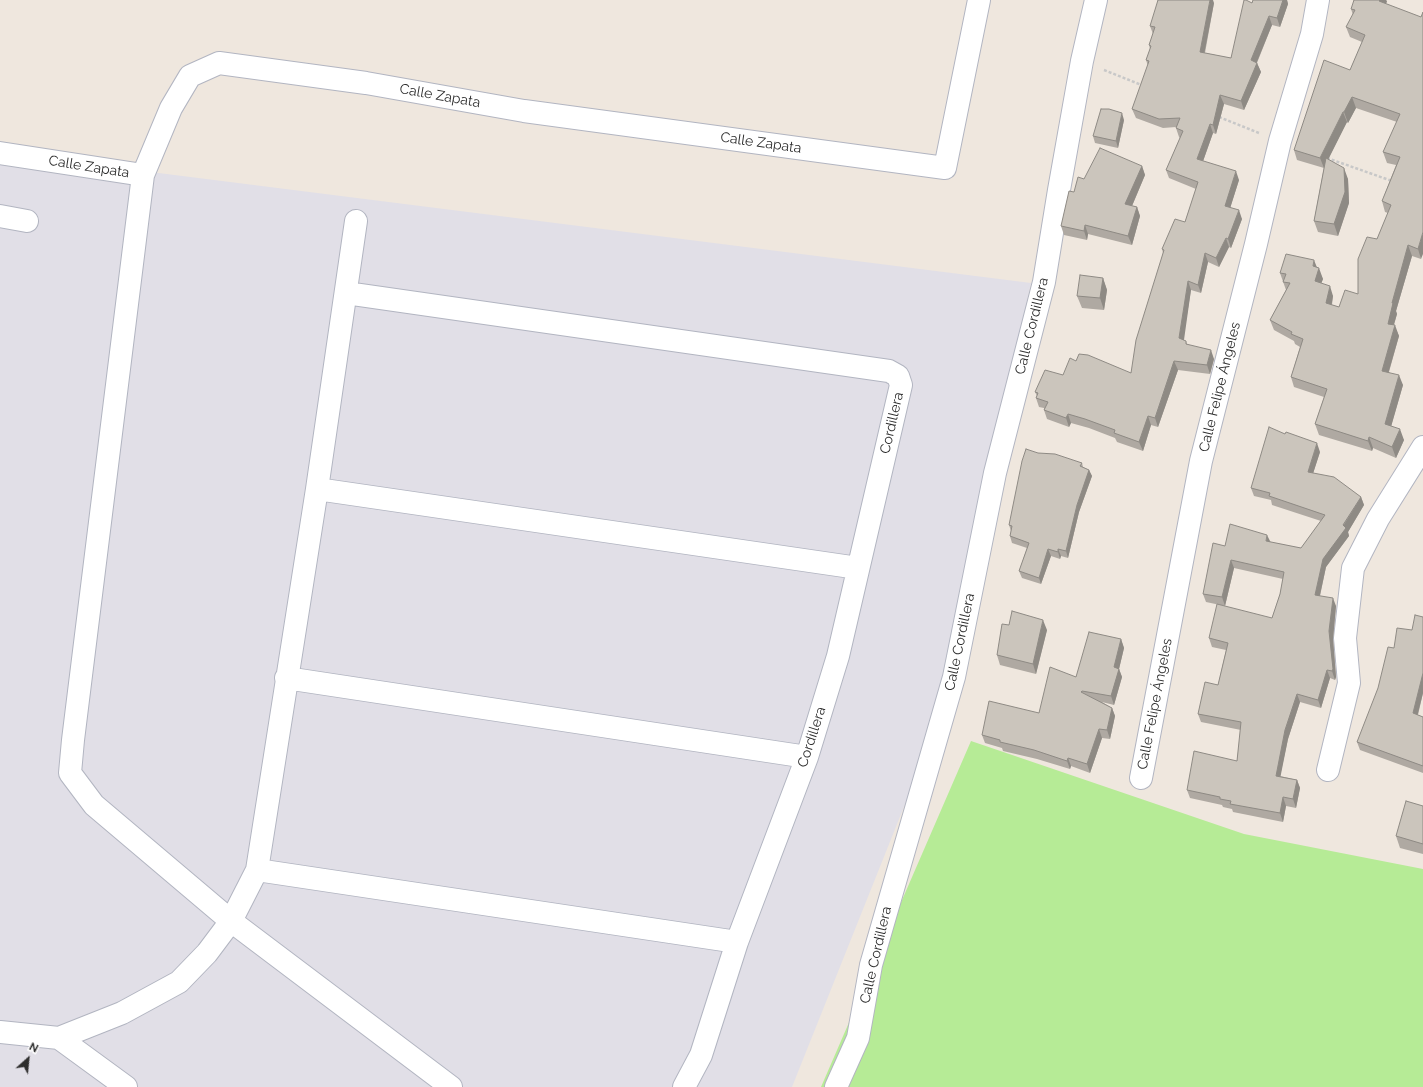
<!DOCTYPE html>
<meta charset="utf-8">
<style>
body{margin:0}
#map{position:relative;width:1423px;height:1087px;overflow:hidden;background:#efe7de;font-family:Raleway,sans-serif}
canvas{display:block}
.north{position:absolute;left:8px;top:1039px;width:40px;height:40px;-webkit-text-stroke:3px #fff;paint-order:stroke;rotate:27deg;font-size:11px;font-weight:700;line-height:16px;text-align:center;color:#2d2d2d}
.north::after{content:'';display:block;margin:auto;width:14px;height:18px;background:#2d2d2d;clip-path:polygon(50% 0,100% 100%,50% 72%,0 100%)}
</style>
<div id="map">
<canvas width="1423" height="1087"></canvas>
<div class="north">N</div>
</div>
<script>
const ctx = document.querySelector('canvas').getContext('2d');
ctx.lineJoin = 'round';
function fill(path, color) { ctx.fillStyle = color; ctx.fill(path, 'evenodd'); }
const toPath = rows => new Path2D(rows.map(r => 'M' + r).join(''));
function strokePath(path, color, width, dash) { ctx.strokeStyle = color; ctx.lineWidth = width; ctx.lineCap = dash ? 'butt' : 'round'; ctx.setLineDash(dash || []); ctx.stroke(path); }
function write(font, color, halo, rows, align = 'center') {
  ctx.font = font + ' Raleway,sans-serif'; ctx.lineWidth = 3.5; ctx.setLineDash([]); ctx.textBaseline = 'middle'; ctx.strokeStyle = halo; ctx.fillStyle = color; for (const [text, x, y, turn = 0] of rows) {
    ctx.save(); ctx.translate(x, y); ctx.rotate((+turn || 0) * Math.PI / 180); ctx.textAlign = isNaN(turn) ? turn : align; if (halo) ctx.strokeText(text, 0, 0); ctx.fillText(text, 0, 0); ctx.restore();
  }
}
const industrial = toPath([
 [0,153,1031,283,933,734,792,1087,0,1087]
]);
const green = toPath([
 [971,741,1244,834,1423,869,1423,1087,821,1087]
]);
const path = toPath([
 [1104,70,1144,86],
 [1219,117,1259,133],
 [1327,158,1392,181]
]);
const minor = toPath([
 [0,153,143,175],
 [0,216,27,221],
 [346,293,889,371,898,376,901,385,838,656,807,757,737,942,701,1055,684,1087],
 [317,489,858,568],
 [286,678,807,757],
 [1328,770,1349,683,1345,638,1353,568,1378,519,1423,447],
 [1141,778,1201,461,1256,244,1280,141,1312,34,1318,0],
 [257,870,737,942],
 [0,1032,59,1038,122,1013,179,982,207,953,231,921,257,870,317,489,356,221],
 [59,1038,126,1087],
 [451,1087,231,921,94,805,70,773,73,740,143,175,171,108,190,76,219,63,366,83,524,111,945,168,979,0],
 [836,1087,858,1038,871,965,954,677,995,473,1044,282,1059,190,1082,61,1096,0]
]);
const wall = toPath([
 [1253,0,1287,0,1288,4,1280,27,1272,25,1257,63,1261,72,1244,110,1224,104,1216,134,1213,133,1203,161,1239,180,1230,208,1242,219,1231,248,1229,247,1219,267,1208,262,1201,293,1191,290,1183,340,1186,341,1187,344,1214,359,1210,374,1178,370,1158,427,1151,425,1143,451,1117,442,1115,438,1089,428,1071,423,1069,427,1047,419,1044,410,1044,408,1039,407,1036,398,1037,396,1035,392,1063,375,1076,361,1131,373,1163,253,1162,249,1185,222,1196,189,1169,178,1166,170,1180,138,1179,137,1176,128,1176,127,1163,128,1136,118,1132,109,1148,66,1146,60,1150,49,1149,45,1153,34,1150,26,1214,3,1205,53,1231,58],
 [1387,1,1386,4,1421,259,1412,256,1396,311,1397,314,1394,325,1399,336,1389,372,1403,385,1391,426,1404,440,1396,458,1373,448,1372,451,1319,435,1315,424,1324,397,1294,387,1291,377,1300,347,1295,344,1294,341,1274,330,1270,320,1286,290,1280,273,1317,268,1323,279,1321,283,1333,296,1332,305,1339,307,1358,294,1377,239,1388,213,1385,212,1382,201,1396,165,1387,163,1383,152,1397,122,1356,108,1348,123,1347,122,1328,159,1348,179,1349,203,1338,236,1318,232,1314,221,1324,167,1324,168,1297,160,1294,150,1350,70,1362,42,1350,37,1346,27,1353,15,1351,9],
 [1124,120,1118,148,1095,143,1093,136],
 [1142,166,1145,175,1132,206,1137,207,1140,216,1132,245,1088,234,1087,240,1064,235,1061,226,1074,192,1084,179],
 [1103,278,1107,290,1104,310,1082,308,1077,296],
 [1320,452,1313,473,1361,497,1364,505,1348,532,1349,536,1326,567,1320,596,1336,606,1333,639,1336,677,1335,680,1330,678,1321,708,1300,702,1288,739,1280,776,1297,780,1300,788,1296,808,1286,806,1283,822,1233,812,1232,809,1223,807,1222,805,1190,798,1187,790,1237,761,1241,730,1201,722,1198,714,1218,685,1226,650,1212,647,1209,638,1272,618,1280,594,1283,579,1234,568,1225,606,1206,602,1203,594,1225,546,1270,542,1301,548,1321,521,1272,505,1271,500,1254,496,1251,488],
 [1038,453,1082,463,1083,467,1089,470,1092,476,1079,512,1068,558,1061,556,1060,559,1051,556,1041,584,1022,578,1019,571,1027,548,1012,543,1010,536,1011,531,1009,525],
 [1423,617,1423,693,1418,715,1423,717,1423,773,1360,750,1357,742,1412,630],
 [1009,625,1047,630,1036,674,1000,665,997,655],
 [1121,639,1124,648,1119,669,1122,677,1114,705,1102,702,1112,708,1115,716,1110,739,1102,738,1090,773,1071,766,1070,769,1037,759,1003,751,1002,748,985,743,982,735,1039,713],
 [1423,806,1423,854,1400,848,1396,836]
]);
const shadedWall = toPath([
 [1210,0,1213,0,1214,3,1203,60,1200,52],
 [1283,0,1287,0,1288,4,1280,27,1277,18],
 [1380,0,1386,0,1387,1,1383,12,1379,1],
 [1269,16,1272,25,1254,69,1251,60],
 [1257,63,1261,72,1244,110,1241,101],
 [1220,95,1224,104,1216,134,1213,125],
 [1352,97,1356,108,1348,123,1344,112],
 [1343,112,1347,122,1324,168,1320,158],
 [1122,113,1124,120,1118,148,1116,141],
 [1210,124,1213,133,1201,167,1197,159],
 [1142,166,1145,175,1129,213,1125,204],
 [1344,168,1348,179,1349,203,1338,236,1334,224],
 [1236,171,1239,180,1228,215,1225,206],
 [1137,207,1140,216,1132,245,1128,236],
 [1239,210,1242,219,1231,248,1228,239],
 [1085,225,1088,234,1087,240,1084,231],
 [1423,232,1423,254,1421,259,1418,249],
 [1226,238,1229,247,1219,267,1216,258],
 [1408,245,1412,256,1396,311,1397,314,1391,334,1388,324,1392,303],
 [1205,253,1208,262,1201,293,1198,285],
 [1314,260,1318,270,1319,268,1323,279,1318,292,1315,281,1313,266],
 [1103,278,1107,290,1104,310,1100,298],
 [1188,281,1191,290,1183,347,1179,338],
 [1330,286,1333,296,1330,314,1326,303],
 [1395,325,1399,336,1386,381,1382,371],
 [1211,350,1214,359,1210,374,1207,365],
 [1174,361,1178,370,1158,427,1155,418],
 [1399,375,1403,385,1389,434,1385,424],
 [1068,414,1071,423,1069,427,1066,418],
 [1148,416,1151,425,1143,451,1139,442],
 [1400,429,1404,440,1396,458,1392,447],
 [1369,437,1373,448,1372,451,1368,441],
 [1317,443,1320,452,1311,480,1308,472],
 [1089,470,1092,476,1079,512,1068,558,1066,551,1077,505],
 [1361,497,1364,505,1348,532,1349,536,1326,567,1318,604,1315,595,1323,559],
 [1267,535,1271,543,1266,541],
 [1048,549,1051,556,1041,584,1039,578],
 [1058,549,1061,556,1060,559,1058,552],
 [1231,560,1234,568,1225,606,1222,597],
 [1333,598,1336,606,1333,639,1336,677,1335,680,1332,671,1329,631],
 [1043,620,1047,630,1036,674,1033,664],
 [1121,639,1124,648,1119,669,1122,677,1114,705,1111,696,1114,667],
 [1327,670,1330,678,1321,708,1318,700],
 [1423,673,1423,693,1416,721,1413,713],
 [1297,694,1300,702,1288,739,1279,784,1276,776,1285,730],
 [1112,708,1115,716,1110,739,1107,730],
 [1099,729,1102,738,1090,773,1087,764],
 [1068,758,1071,766,1070,769,1067,761],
 [1297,780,1300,788,1296,808,1293,799],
 [1283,797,1286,806,1283,822,1280,813]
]);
const building = toPath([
 [1158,0,1210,0,1200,52,1231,58,1244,0,1246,0,1252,3,1253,0,1283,0,1277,18,1269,16,1251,60,1257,63,1241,101,1220,95,1213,125,1210,124,1197,159,1236,171,1225,206,1239,210,1228,239,1226,238,1216,258,1205,253,1198,285,1188,281,1179,338,1186,341,1186,344,1211,350,1207,365,1174,361,1155,418,1148,416,1139,442,1114,433,1115,430,1085,419,1068,414,1066,418,1044,410,1048,402,1036,398,1038,393,1035,392,1045,370,1063,375,1070,358,1076,361,1079,354,1088,355,1131,373,1136,340,1164,250,1162,249,1175,219,1185,222,1198,182,1166,170,1183,131,1176,128,1180,118,1159,119,1132,109,1149,61,1146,60,1151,46,1149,45,1155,27,1150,26,1158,0],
 [1354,0,1380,0,1379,1,1421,17,1423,12,1423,232,1418,249,1408,245,1392,303,1393,303,1388,324,1395,325,1382,371,1399,375,1385,424,1400,429,1392,447,1369,437,1368,441,1315,424,1327,389,1291,377,1303,339,1291,334,1292,332,1270,320,1290,283,1283,282,1286,274,1280,273,1286,254,1314,260,1313,266,1319,268,1315,281,1330,286,1326,303,1339,307,1345,290,1358,294,1358,259,1367,237,1377,239,1391,205,1382,201,1400,157,1383,152,1400,114,1352,97,1344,112,1343,112,1320,158,1294,150,1324,60,1350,70,1365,35,1346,27,1355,10,1351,9,1354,0],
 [1101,109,1109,109,1122,113,1116,141,1093,136,1101,109],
 [1100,148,1142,166,1125,204,1137,207,1128,236,1085,225,1084,231,1061,226,1069,191,1074,192,1078,177,1084,179,1100,148],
 [1326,158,1344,168,1345,192,1334,224,1314,221,1326,158],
 [1080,275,1103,278,1100,298,1077,296,1080,275],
 [1269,427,1285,434,1286,432,1317,443,1308,472,1334,477,1361,497,1343,525,1346,528,1323,559,1315,595,1333,598,1329,631,1333,669,1332,671,1327,670,1318,700,1297,694,1285,730,1276,776,1297,780,1293,799,1283,797,1280,813,1230,804,1231,801,1220,799,1220,797,1187,790,1194,751,1237,761,1241,722,1198,714,1205,682,1218,685,1228,643,1209,638,1217,604,1272,618,1280,594,1284,572,1231,560,1222,597,1203,594,1213,543,1225,546,1230,524,1267,535,1266,541,1301,548,1325,515,1269,496,1270,493,1251,488,1269,427],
 [1026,449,1038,453,1055,454,1082,463,1080,466,1089,470,1077,505,1066,551,1058,549,1058,552,1048,549,1039,578,1019,571,1029,543,1010,536,1012,526,1009,525,1022,461,1026,449],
 [1012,611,1043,620,1033,664,997,655,1002,624,1009,625,1012,611],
 [1415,615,1423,617,1423,673,1413,713,1423,717,1423,766,1357,742,1378,688,1388,647,1394,648,1397,628,1412,630,1415,615],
 [1089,632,1121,639,1114,667,1119,669,1111,696,1082,691,1081,692,1112,708,1107,730,1099,729,1087,764,1068,758,1067,761,1034,750,1000,742,1000,740,982,735,989,701,1039,713,1050,667,1076,677,1089,632],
 [1406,801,1423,806,1423,844,1396,836,1406,801]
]);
const streetNames = [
 ["Calle Zapata",440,96,10],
 ["Calle Zapata",761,143,8],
 ["Calle Zapata",89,167,9],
 ["Calle Cordillera",1032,326,-76],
 ["Calle Felipe Ángeles",1220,387,-76],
 ["Cordillera",892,423,-77],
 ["Calle Cordillera",960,642,-78],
 ["Calle Felipe Ángeles",1155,704,-79],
 ["Cordillera",812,737,-72],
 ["Calle Cordillera",876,955,-77]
];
fill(industrial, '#e1dfe7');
fill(green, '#b6eb96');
strokePath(minor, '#b2b5c1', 24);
strokePath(path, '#c8c8c8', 2.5, [3, 2]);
strokePath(minor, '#fff', 22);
fill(wall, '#afa9a2');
fill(shadedWall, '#8e8a84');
fill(building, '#cbc5bc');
strokePath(building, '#8e8a84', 1);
write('14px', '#2d2d2d', '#fff', streetNames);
</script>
